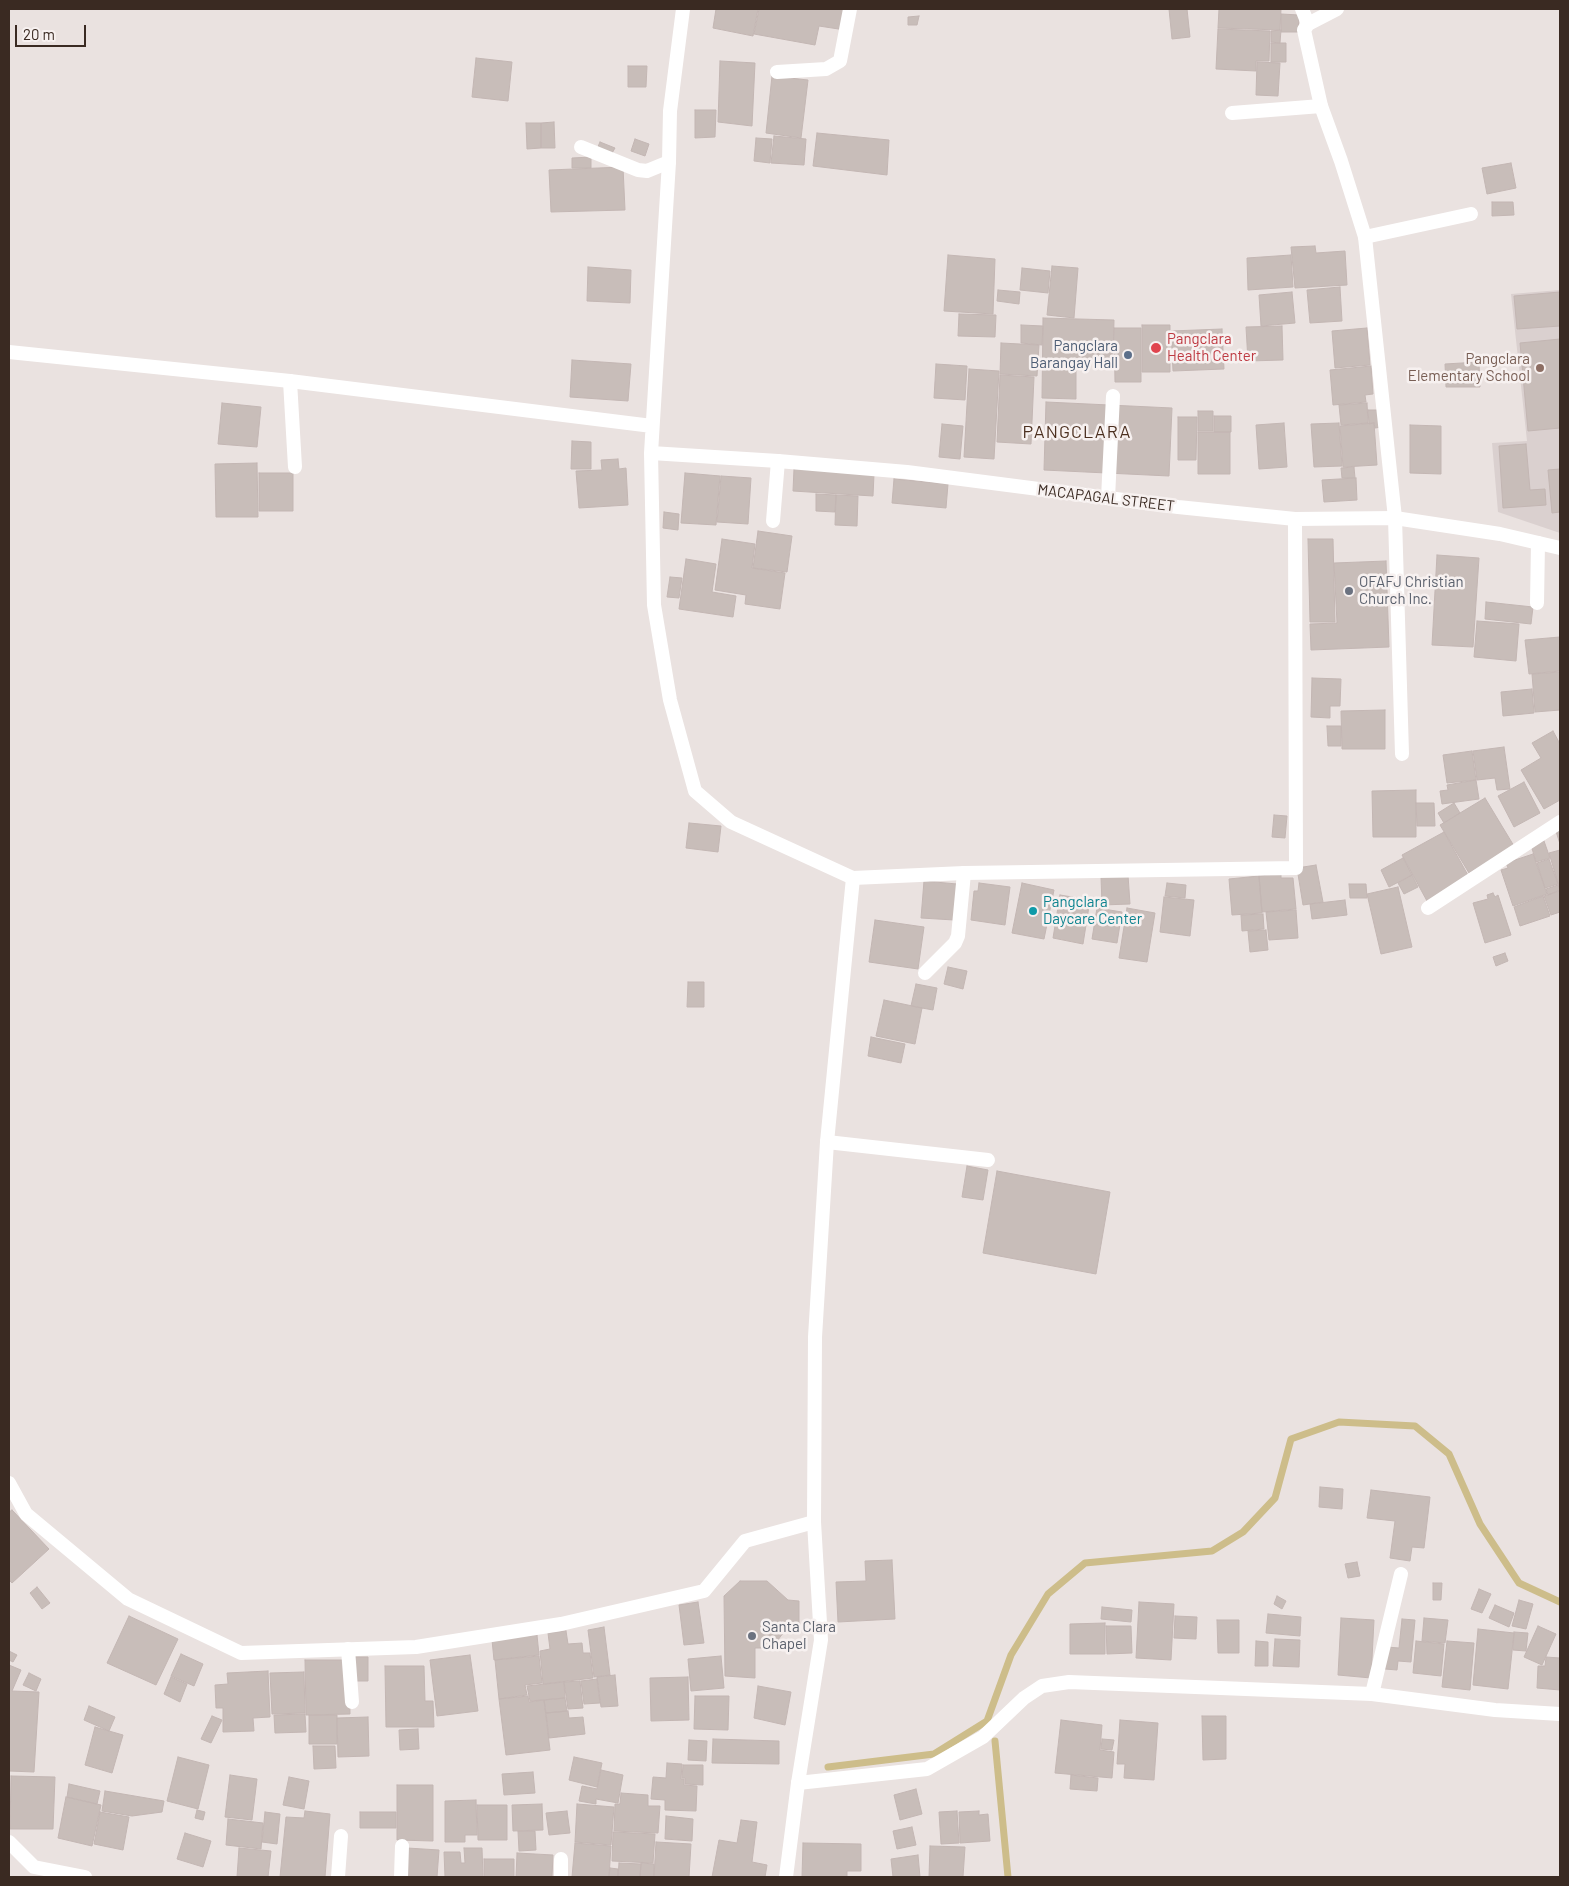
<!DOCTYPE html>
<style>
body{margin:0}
#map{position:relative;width:1569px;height:1886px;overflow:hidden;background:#eae2e0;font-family:Barlow,sans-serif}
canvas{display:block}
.frame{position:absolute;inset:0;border:10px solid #3a2a22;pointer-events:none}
.scale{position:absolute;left:15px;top:25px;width:71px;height:22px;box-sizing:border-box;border:2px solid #3a2a22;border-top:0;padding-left:6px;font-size:15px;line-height:18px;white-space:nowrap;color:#3a2a22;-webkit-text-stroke:4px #f7f1f0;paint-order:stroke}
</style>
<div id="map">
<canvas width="1569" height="1886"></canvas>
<div class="frame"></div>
<div class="scale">20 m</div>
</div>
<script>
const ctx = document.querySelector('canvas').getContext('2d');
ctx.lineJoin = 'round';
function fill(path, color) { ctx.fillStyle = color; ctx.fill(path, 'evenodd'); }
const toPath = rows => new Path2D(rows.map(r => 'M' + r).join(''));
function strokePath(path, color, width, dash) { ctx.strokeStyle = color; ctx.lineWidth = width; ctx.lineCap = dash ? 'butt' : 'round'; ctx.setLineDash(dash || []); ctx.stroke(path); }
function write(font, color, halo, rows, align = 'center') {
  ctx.font = font + ' Barlow,sans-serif'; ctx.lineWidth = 5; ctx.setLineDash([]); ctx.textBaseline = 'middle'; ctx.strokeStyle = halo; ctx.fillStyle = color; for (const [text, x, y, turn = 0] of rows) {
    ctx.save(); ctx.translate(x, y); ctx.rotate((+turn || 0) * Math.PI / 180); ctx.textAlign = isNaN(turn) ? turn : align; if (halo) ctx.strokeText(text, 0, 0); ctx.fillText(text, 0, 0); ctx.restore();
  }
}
const built = toPath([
 [1560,290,1560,533,1498,512,1492,443,1527,441,1511,294]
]);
const stream = toPath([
 [995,1741,1008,1877],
 [828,1767,934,1754,987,1721,1011,1655,1048,1594,1085,1563,1212,1551,1243,1532,1275,1498,1291,1439,1339,1422,1415,1426,1449,1454,1480,1524,1519,1583,1560,1602]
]);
const building = toPath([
 [716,9,758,9,753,36,713,28,716,9],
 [759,9,849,9,845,30,819,26,815,45,754,34,759,9],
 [1169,9,1187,9,1190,37,1172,39,1169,9],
 [1219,9,1281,9,1280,30,1218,28,1219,9],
 [1281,14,1299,15,1298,32,1281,32,1281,14],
 [919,16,917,25,908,25,908,17,919,16],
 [1218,29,1270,31,1269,61,1256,61,1256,71,1216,69,1218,29],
 [1281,30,1280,43,1271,42,1271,31,1281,30],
 [1271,43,1286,43,1286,62,1271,62,1271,43],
 [476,58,512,62,508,101,472,97,476,58],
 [720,61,755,63,752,126,718,122,720,61],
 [1257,62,1280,63,1278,96,1256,95,1257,62],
 [628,66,647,66,646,87,628,87,628,66],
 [772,76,808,80,801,138,766,133,772,76],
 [695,110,716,110,715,137,695,138,695,110],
 [554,122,555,148,541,148,541,123,554,122],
 [526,123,541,123,541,148,527,149,526,123],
 [817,133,889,140,887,175,813,166,817,133],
 [774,136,806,139,804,165,771,163,774,136],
 [756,138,772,139,770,163,754,161,756,138],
 [635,139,649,144,645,156,631,151,635,139],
 [600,142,615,148,611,155,597,149,600,142],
 [591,157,591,168,572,168,572,158,591,157],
 [1511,163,1516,188,1487,194,1482,168,1511,163],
 [623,167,625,210,551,212,549,170,623,167],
 [1492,202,1513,202,1514,215,1492,216,1492,202],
 [1315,246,1316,253,1345,251,1347,285,1295,288,1291,247,1315,246],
 [948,255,995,259,993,314,944,311,948,255],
 [1291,255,1293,287,1248,290,1247,258,1291,255],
 [1052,266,1078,268,1074,318,1047,315,1052,266],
 [588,267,631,270,630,303,587,301,588,267],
 [1022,268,1050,271,1048,293,1020,290,1022,268],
 [1340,287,1342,321,1310,323,1307,290,1340,287],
 [998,290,1020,292,1019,304,997,301,998,290],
 [1292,292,1295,323,1261,326,1259,295,1292,292],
 [1560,292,1560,326,1517,329,1514,296,1560,292],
 [959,314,996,315,995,337,958,336,959,314],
 [1043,318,1114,320,1113,360,1076,359,1076,399,1042,398,1043,318],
 [1021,325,1043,326,1042,345,1021,343,1021,325],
 [1142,325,1170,325,1170,372,1142,372,1142,325],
 [1282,326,1283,360,1248,361,1246,327,1282,326],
 [1114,328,1141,328,1141,382,1115,382,1114,328],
 [1367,328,1370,365,1335,368,1332,331,1367,328],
 [1222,329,1224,369,1173,371,1171,331,1222,329],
 [1560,339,1560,428,1528,431,1520,343,1560,339],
 [1001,343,1039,345,1037,376,1000,374,1001,343],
 [572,360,631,364,628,401,570,397,572,360],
 [1479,362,1480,387,1446,387,1445,364,1479,362],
 [936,364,967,366,965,400,934,398,936,364],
 [1371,366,1373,394,1365,395,1366,402,1333,405,1330,370,1371,366],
 [969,369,999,371,994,459,964,457,969,369],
 [1000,375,1034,377,1031,444,997,442,1000,375],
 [1046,402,1172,408,1169,476,1044,470,1046,402],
 [222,403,261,407,257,447,218,444,222,403],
 [1367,403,1368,423,1341,425,1339,405,1367,403],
 [1368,410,1380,410,1382,427,1375,428,1374,423,1369,424,1368,410],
 [1198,411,1213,411,1213,431,1198,431,1198,411],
 [1214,416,1231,416,1231,432,1214,432,1214,416],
 [1178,417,1197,417,1196,460,1178,460,1178,417],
 [1284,423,1287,467,1259,469,1256,425,1284,423],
 [1339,423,1342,466,1314,467,1311,424,1339,423],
 [1374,423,1377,465,1343,467,1340,426,1374,423],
 [942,424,963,426,960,459,939,457,942,424],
 [1410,425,1441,426,1441,474,1410,473,1410,425],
 [1198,432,1230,432,1230,474,1198,474,1198,432],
 [572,441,591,442,591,469,571,469,572,441],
 [1526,444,1530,490,1545,489,1546,505,1503,508,1499,446,1526,444],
 [618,459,619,469,626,468,628,505,579,508,576,471,602,470,601,460,618,459],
 [257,463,258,517,216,517,215,464,257,463],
 [1354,467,1355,478,1342,478,1341,468,1354,467],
 [794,469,874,474,873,496,793,491,794,469],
 [1560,469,1560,512,1552,513,1548,470,1560,469],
 [259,473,293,473,293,511,259,511,259,473],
 [685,473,720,476,716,525,681,523,685,473],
 [721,476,751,478,748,524,717,522,721,476],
 [1356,478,1357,500,1324,502,1322,480,1356,478],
 [894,479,948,484,946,508,892,503,894,479],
 [816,494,836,495,835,512,816,511,816,494],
 [836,495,858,496,857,526,835,525,836,495],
 [664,512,679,514,678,530,663,528,664,512],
 [758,531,792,536,787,572,753,568,758,531],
 [722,539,755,544,752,568,785,573,780,609,745,604,746,595,715,590,722,539],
 [1308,539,1333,539,1335,622,1310,622,1308,539],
 [1437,555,1479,558,1473,647,1432,645,1437,555],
 [686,559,716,564,712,592,736,596,733,617,679,609,686,559],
 [1386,561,1389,647,1311,650,1310,624,1337,623,1334,563,1386,561],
 [670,577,682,578,679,598,667,597,670,577],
 [1486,602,1533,607,1531,624,1485,619,1486,602],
 [1477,621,1519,624,1516,661,1474,657,1477,621],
 [1560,637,1560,671,1529,674,1525,640,1560,637],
 [1560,672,1560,710,1535,712,1532,674,1560,672],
 [1312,678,1341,679,1340,706,1330,706,1330,718,1311,717,1312,678],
 [1532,689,1534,713,1503,716,1501,692,1532,689],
 [1385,710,1385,749,1342,749,1341,711,1385,710],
 [1327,726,1341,726,1341,746,1328,746,1327,726],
 [1553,731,1560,744,1560,800,1544,809,1521,770,1541,758,1532,743,1553,731],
 [1504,747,1510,789,1497,790,1495,778,1477,780,1473,751,1504,747],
 [1472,751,1476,780,1447,783,1443,755,1472,751],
 [1476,780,1479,799,1442,804,1440,791,1448,790,1447,785,1476,780],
 [1524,782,1540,813,1514,827,1498,796,1524,782],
 [1416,790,1416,837,1373,837,1372,791,1416,790],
 [1485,798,1514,846,1469,873,1440,825,1485,798],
 [1416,803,1434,803,1435,826,1417,826,1416,803],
 [1454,803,1460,813,1444,823,1438,813,1454,803],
 [1274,815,1287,816,1285,838,1272,837,1274,815],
 [689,823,721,826,718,852,686,848,689,823],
 [1560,827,1560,844,1555,828,1560,827],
 [1444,832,1469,877,1427,901,1402,855,1444,832],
 [1544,841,1550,858,1536,862,1531,845,1544,841],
 [1560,850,1560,890,1549,853,1560,850],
 [1533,854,1547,894,1513,906,1501,870,1508,868,1506,863,1533,854],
 [1403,858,1412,875,1389,887,1381,870,1403,858],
 [1549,859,1558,884,1545,888,1537,863,1549,859],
 [1316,865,1323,902,1303,905,1297,868,1316,865],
 [1281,874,1281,878,1293,878,1296,909,1262,912,1259,876,1281,874],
 [1128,875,1130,904,1102,905,1101,877,1128,875],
 [1412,875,1418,887,1404,894,1398,883,1412,875],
 [1259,876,1262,913,1232,915,1229,879,1259,876],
 [924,881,957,884,954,920,921,918,924,881],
 [979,883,1010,887,1005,925,971,920,974,891,978,891,979,883],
 [1022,883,1054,890,1044,939,1012,933,1022,883],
 [1167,883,1186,885,1185,898,1165,896,1167,883],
 [1349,884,1366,884,1367,898,1350,898,1349,884],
 [1558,885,1560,890,1548,895,1546,889,1558,885],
 [1398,887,1412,947,1381,954,1367,894,1398,887],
 [1560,891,1560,912,1551,915,1544,896,1560,891],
 [1493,893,1495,897,1498,895,1511,935,1485,943,1473,903,1488,899,1487,895,1493,893],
 [1060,895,1090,900,1083,944,1053,938,1060,895],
 [1543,896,1550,916,1520,926,1514,907,1543,896],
 [1164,897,1194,900,1190,936,1160,932,1164,897],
 [1345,900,1347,915,1312,919,1310,904,1345,900],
 [1097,908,1122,912,1117,943,1092,939,1097,908],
 [1127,908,1155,913,1147,962,1119,958,1127,908],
 [1296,910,1298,938,1269,940,1266,912,1296,910],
 [1263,914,1264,929,1242,931,1241,915,1263,914],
 [875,920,924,927,918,969,869,962,875,920],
 [1266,930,1268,950,1250,952,1248,931,1266,930],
 [1505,953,1508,961,1496,966,1493,957,1505,953],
 [948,967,967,971,963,989,944,984,948,967],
 [688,982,704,982,704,1007,687,1007,688,982],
 [916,984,937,988,933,1010,911,1006,916,984],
 [884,1000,922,1008,915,1044,876,1036,884,1000],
 [871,1037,905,1044,901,1063,868,1056,871,1037],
 [967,1166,988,1170,983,1200,962,1197,967,1166],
 [997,1171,1110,1192,1096,1274,983,1253,997,1171],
 [1320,1487,1343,1489,1342,1509,1319,1507,1320,1487],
 [1371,1490,1430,1497,1424,1548,1412,1547,1410,1561,1390,1558,1395,1521,1367,1518,1371,1490],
 [12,1510,49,1549,12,1583,9,1580,9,1512,12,1510],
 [892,1560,895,1619,838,1622,836,1582,866,1581,865,1561,892,1560],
 [1357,1562,1360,1576,1348,1578,1345,1564,1357,1562],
 [740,1581,767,1581,788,1600,799,1601,799,1624,789,1625,772,1648,755,1648,755,1678,725,1676,724,1596,740,1581],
 [1433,1583,1442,1583,1441,1600,1433,1600,1433,1583],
 [37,1587,50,1603,42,1609,30,1593,37,1587],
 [1479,1589,1491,1594,1482,1613,1471,1609,1479,1589],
 [1277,1596,1286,1601,1282,1609,1274,1604,1277,1596],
 [1519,1600,1533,1604,1526,1629,1512,1626,1519,1600],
 [698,1602,704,1643,684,1645,679,1605,698,1602],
 [1139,1602,1174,1604,1171,1660,1136,1658,1139,1602],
 [1495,1605,1514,1613,1509,1627,1489,1618,1495,1605],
 [1102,1607,1132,1610,1131,1622,1101,1619,1102,1607],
 [1268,1614,1301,1617,1300,1636,1266,1633,1268,1614],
 [129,1616,178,1639,156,1685,107,1663,129,1616],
 [1175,1616,1197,1617,1196,1639,1174,1638,1175,1616],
 [1341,1618,1374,1620,1371,1678,1338,1675,1341,1618],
 [1424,1618,1448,1620,1445,1643,1422,1641,1424,1618],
 [1402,1619,1415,1620,1411,1662,1398,1661,1397,1670,1385,1669,1387,1647,1399,1648,1402,1619],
 [1217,1620,1239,1620,1239,1653,1218,1653,1217,1620],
 [1105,1623,1105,1654,1070,1654,1070,1624,1105,1623],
 [1106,1626,1131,1626,1132,1653,1107,1654,1106,1626],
 [1538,1626,1556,1634,1542,1665,1524,1657,1538,1626],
 [604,1627,610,1675,594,1677,588,1630,604,1627],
 [1478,1629,1514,1633,1508,1689,1473,1685,1478,1629],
 [566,1631,568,1644,582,1643,583,1653,590,1653,593,1678,543,1684,540,1651,550,1649,548,1633,566,1631],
 [1514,1632,1528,1633,1526,1651,1513,1650,1514,1632],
 [537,1635,539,1655,494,1660,492,1640,537,1635],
 [1275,1639,1300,1640,1299,1667,1273,1666,1275,1639],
 [1256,1641,1268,1642,1268,1666,1255,1666,1256,1641],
 [1416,1641,1444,1644,1441,1676,1413,1673,1416,1641],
 [1447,1641,1474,1643,1470,1690,1442,1687,1447,1641],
 [9,1651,17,1655,13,1662,9,1660,9,1651],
 [181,1654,203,1664,194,1686,171,1676,181,1654],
 [470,1655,478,1711,437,1716,430,1660,470,1655],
 [539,1656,542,1683,525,1685,527,1695,499,1699,495,1660,539,1656],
 [721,1656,724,1688,691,1691,688,1659,721,1656],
 [353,1657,368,1657,368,1681,354,1681,353,1657],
 [1546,1657,1560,1658,1560,1690,1537,1688,1538,1666,1545,1666,1546,1657],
 [305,1660,349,1660,350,1714,306,1715,305,1660],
 [9,1665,21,1670,12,1691,39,1692,34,1772,9,1771,9,1665],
 [385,1666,424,1666,425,1701,433,1701,434,1727,386,1727,385,1666],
 [268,1671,270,1717,253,1718,254,1731,223,1732,223,1708,216,1708,215,1685,228,1684,227,1673,268,1671],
 [304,1672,305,1713,272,1714,270,1673,304,1672],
 [29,1673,41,1679,36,1691,23,1685,29,1673],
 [615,1675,618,1706,601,1707,597,1677,615,1675],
 [171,1677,187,1684,180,1702,164,1694,171,1677],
 [688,1677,689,1720,651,1721,650,1678,688,1677],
 [597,1679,600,1703,584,1704,581,1681,597,1679],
 [580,1681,583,1708,568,1709,564,1682,580,1681],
 [564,1682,565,1698,530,1701,527,1686,564,1682],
 [758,1686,791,1692,785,1725,754,1718,758,1686],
 [528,1696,529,1702,544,1700,550,1750,506,1755,499,1699,528,1696],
 [695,1696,729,1696,728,1730,694,1729,695,1696],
 [565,1698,567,1711,546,1713,544,1700,565,1698],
 [89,1706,115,1717,109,1731,84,1720,89,1706],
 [568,1711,569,1718,583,1717,585,1734,549,1738,546,1713,568,1711],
 [305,1714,306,1732,275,1733,274,1715,305,1714],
 [309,1715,337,1715,337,1744,309,1744,309,1715],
 [212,1716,222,1720,211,1743,201,1739,212,1716],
 [1202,1716,1226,1716,1226,1759,1203,1760,1202,1716],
 [368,1717,369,1756,338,1757,337,1718,368,1717],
 [1061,1720,1102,1725,1100,1750,1114,1752,1112,1778,1055,1773,1061,1720],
 [1120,1720,1158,1723,1154,1780,1124,1778,1125,1764,1117,1764,1120,1720],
 [95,1727,123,1735,112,1773,85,1765,95,1727],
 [418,1729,419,1749,400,1750,399,1730,418,1729],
 [713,1739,779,1741,779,1764,712,1763,713,1739],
 [1102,1739,1114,1740,1112,1750,1101,1749,1102,1739],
 [689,1740,707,1741,706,1761,688,1760,689,1740],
 [313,1746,335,1746,336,1768,314,1769,313,1746],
 [178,1757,209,1765,198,1809,167,1801,178,1757],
 [574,1757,602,1763,597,1787,569,1780,574,1757],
 [667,1763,682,1764,681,1779,684,1779,684,1785,697,1786,696,1811,665,1810,665,1800,651,1799,653,1777,666,1778,667,1763],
 [683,1765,703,1765,703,1785,685,1784,685,1778,682,1778,683,1765],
 [601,1770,623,1775,618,1803,596,1799,596,1804,579,1801,582,1786,597,1789,601,1770],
 [533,1772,535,1793,504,1795,502,1774,533,1772],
 [230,1775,257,1779,252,1820,225,1817,230,1775],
 [1071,1775,1098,1778,1097,1791,1070,1789,1071,1775],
 [11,1776,55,1777,53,1829,10,1829,11,1776],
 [289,1777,309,1781,304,1809,283,1805,289,1777],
 [69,1784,100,1791,97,1804,67,1797,69,1784],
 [397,1785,433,1785,433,1841,397,1840,397,1785],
 [916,1789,922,1814,900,1820,894,1795,916,1789],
 [105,1791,164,1801,162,1812,132,1816,102,1811,105,1791],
 [621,1793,648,1795,648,1806,660,1806,658,1833,614,1831,615,1804,620,1804,621,1793],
 [66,1797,101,1805,92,1846,58,1838,66,1797],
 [476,1800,477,1835,465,1835,465,1842,445,1842,445,1801,476,1800],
 [542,1804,543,1830,513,1831,512,1805,542,1804],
 [577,1804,614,1807,611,1845,575,1842,577,1804],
 [477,1805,507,1805,507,1840,478,1840,477,1805],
 [197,1810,205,1812,203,1820,195,1818,197,1810],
 [305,1811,330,1814,325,1877,280,1877,286,1817,304,1818,305,1811],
 [567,1811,570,1833,549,1835,546,1813,567,1811],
 [957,1811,959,1843,941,1844,939,1812,957,1811],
 [979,1811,979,1815,988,1814,990,1841,960,1843,959,1812,979,1811],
 [100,1812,129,1817,123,1850,94,1844,100,1812],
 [265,1812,280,1814,277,1844,262,1842,265,1812],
 [360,1812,396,1812,396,1828,360,1828,360,1812],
 [666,1816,693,1819,692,1841,665,1839,666,1816],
 [228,1819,263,1823,261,1849,226,1845,228,1819],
 [741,1820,757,1822,752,1862,767,1865,765,1877,712,1877,719,1840,737,1843,741,1820],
 [912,1827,916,1845,897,1849,893,1831,912,1827],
 [518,1831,535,1831,536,1850,519,1851,518,1831],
 [613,1832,655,1834,653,1863,612,1861,613,1832],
 [185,1833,211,1841,203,1867,177,1859,185,1833],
 [656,1842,691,1844,689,1877,654,1877,656,1842],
 [575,1843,611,1846,609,1877,572,1877,575,1843],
 [803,1843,861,1844,861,1871,847,1871,847,1877,802,1877,803,1843],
 [930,1846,965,1847,963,1877,929,1877,930,1846],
 [239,1848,271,1851,268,1877,237,1877,239,1848],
 [407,1848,439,1850,437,1877,406,1877,407,1848],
 [464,1848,482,1848,483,1877,445,1877,444,1852,460,1852,461,1863,465,1863,464,1848],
 [517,1853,553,1855,552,1877,516,1877,517,1853],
 [918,1855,920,1877,893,1877,891,1859,918,1855],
 [484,1859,514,1859,514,1877,484,1877,484,1859],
 [619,1863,641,1864,640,1877,618,1877,619,1863],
 [641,1863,654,1864,654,1877,640,1877,641,1863],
 [610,1868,618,1869,618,1877,609,1877,610,1868]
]);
const service = toPath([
 [777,72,826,69,840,61,850,9],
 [1232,113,1321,106],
 [581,147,638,170,647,171,669,162],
 [1365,237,1471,214],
 [290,381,295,467],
 [1108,498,1113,396],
 [773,521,778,461],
 [1537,603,1538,543],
 [925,973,955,943,958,936,964,873],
 [827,1142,988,1160],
 [348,1649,352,1702],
 [1372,1694,1401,1574],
 [338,1877,341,1836],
 [401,1877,402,1846],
 [561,1877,561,1859]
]);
const minor = toPath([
 [683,9,670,111,669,162,651,453,654,605,670,700,695,791,731,822,853,878],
 [1302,9,1308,24],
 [1337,9,1308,24,1304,30,1321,106,1341,161,1365,237,1395,518,1402,754],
 [9,352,290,381,652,426],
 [651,453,778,461,907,472,1178,507,1295,519],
 [1428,908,1560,822],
 [9,1483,26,1514,128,1599,241,1653,416,1647,561,1624,704,1591,745,1541,814,1522],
 [798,1783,927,1769,983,1737,1024,1698,1042,1686,1069,1682,1372,1694,1495,1710,1560,1714]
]);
const tertiary = toPath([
 [9,1842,34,1867,85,1877],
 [786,1877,798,1783,821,1640,814,1522,815,1337,827,1142,853,878,964,873,1296,868,1295,519,1395,518,1500,534,1560,548]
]);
const markers = [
 [1156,348,6,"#e0444e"],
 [1128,355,5,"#5c6f8a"],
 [1540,368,5,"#8d6e63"],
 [1349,591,5,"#6b7280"],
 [1033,911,5,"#0f9aa8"],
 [752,1636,5,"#6b7280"]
];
const healthNames = [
 ["Pangclara",1167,339],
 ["Health Center",1167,356]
];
const serviceNames = [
 ["Pangclara",1118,346],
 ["Barangay Hall",1118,363]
];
const educationNames = [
 ["Pangclara",1530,359],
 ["Elementary School",1530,376]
];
const streetNames = [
 ["MACAPAGAL STREET",1106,498,7]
];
const worshipNames = [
 ["OFAFJ Christian",1359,582],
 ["Church Inc.",1359,599],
 ["Santa Clara",762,1627],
 ["Chapel",762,1644]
];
const cultureNames = [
 ["Pangclara",1043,902],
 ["Daycare Center",1043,919]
];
const quarterNames = [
 ["PANGCLARA",1077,432]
];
fill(built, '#dad0cf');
strokePath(stream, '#cdbd8a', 7);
fill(building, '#c8bdb9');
strokePath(building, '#c3b6b3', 1);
strokePath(service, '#fff', 14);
strokePath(minor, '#fff', 14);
strokePath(tertiary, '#fff', 14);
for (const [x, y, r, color] of markers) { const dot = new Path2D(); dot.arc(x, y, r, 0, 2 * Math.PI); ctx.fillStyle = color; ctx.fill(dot); strokePath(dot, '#f7f1f0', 2); }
write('15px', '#be3a42', '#f7f1f0', healthNames, 'left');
write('15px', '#4e5e75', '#f7f1f0', serviceNames, 'right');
write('15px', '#785e54', '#f7f1f0', educationNames, 'right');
write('15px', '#3a2a22', '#f7f1f0', streetNames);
write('15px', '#5b616d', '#f7f1f0', worshipNames, 'left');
write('15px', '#0d838f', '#f7f1f0', cultureNames, 'left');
ctx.letterSpacing = '1px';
write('18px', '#4b2f1f', '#f7f1f0', quarterNames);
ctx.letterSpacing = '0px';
</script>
